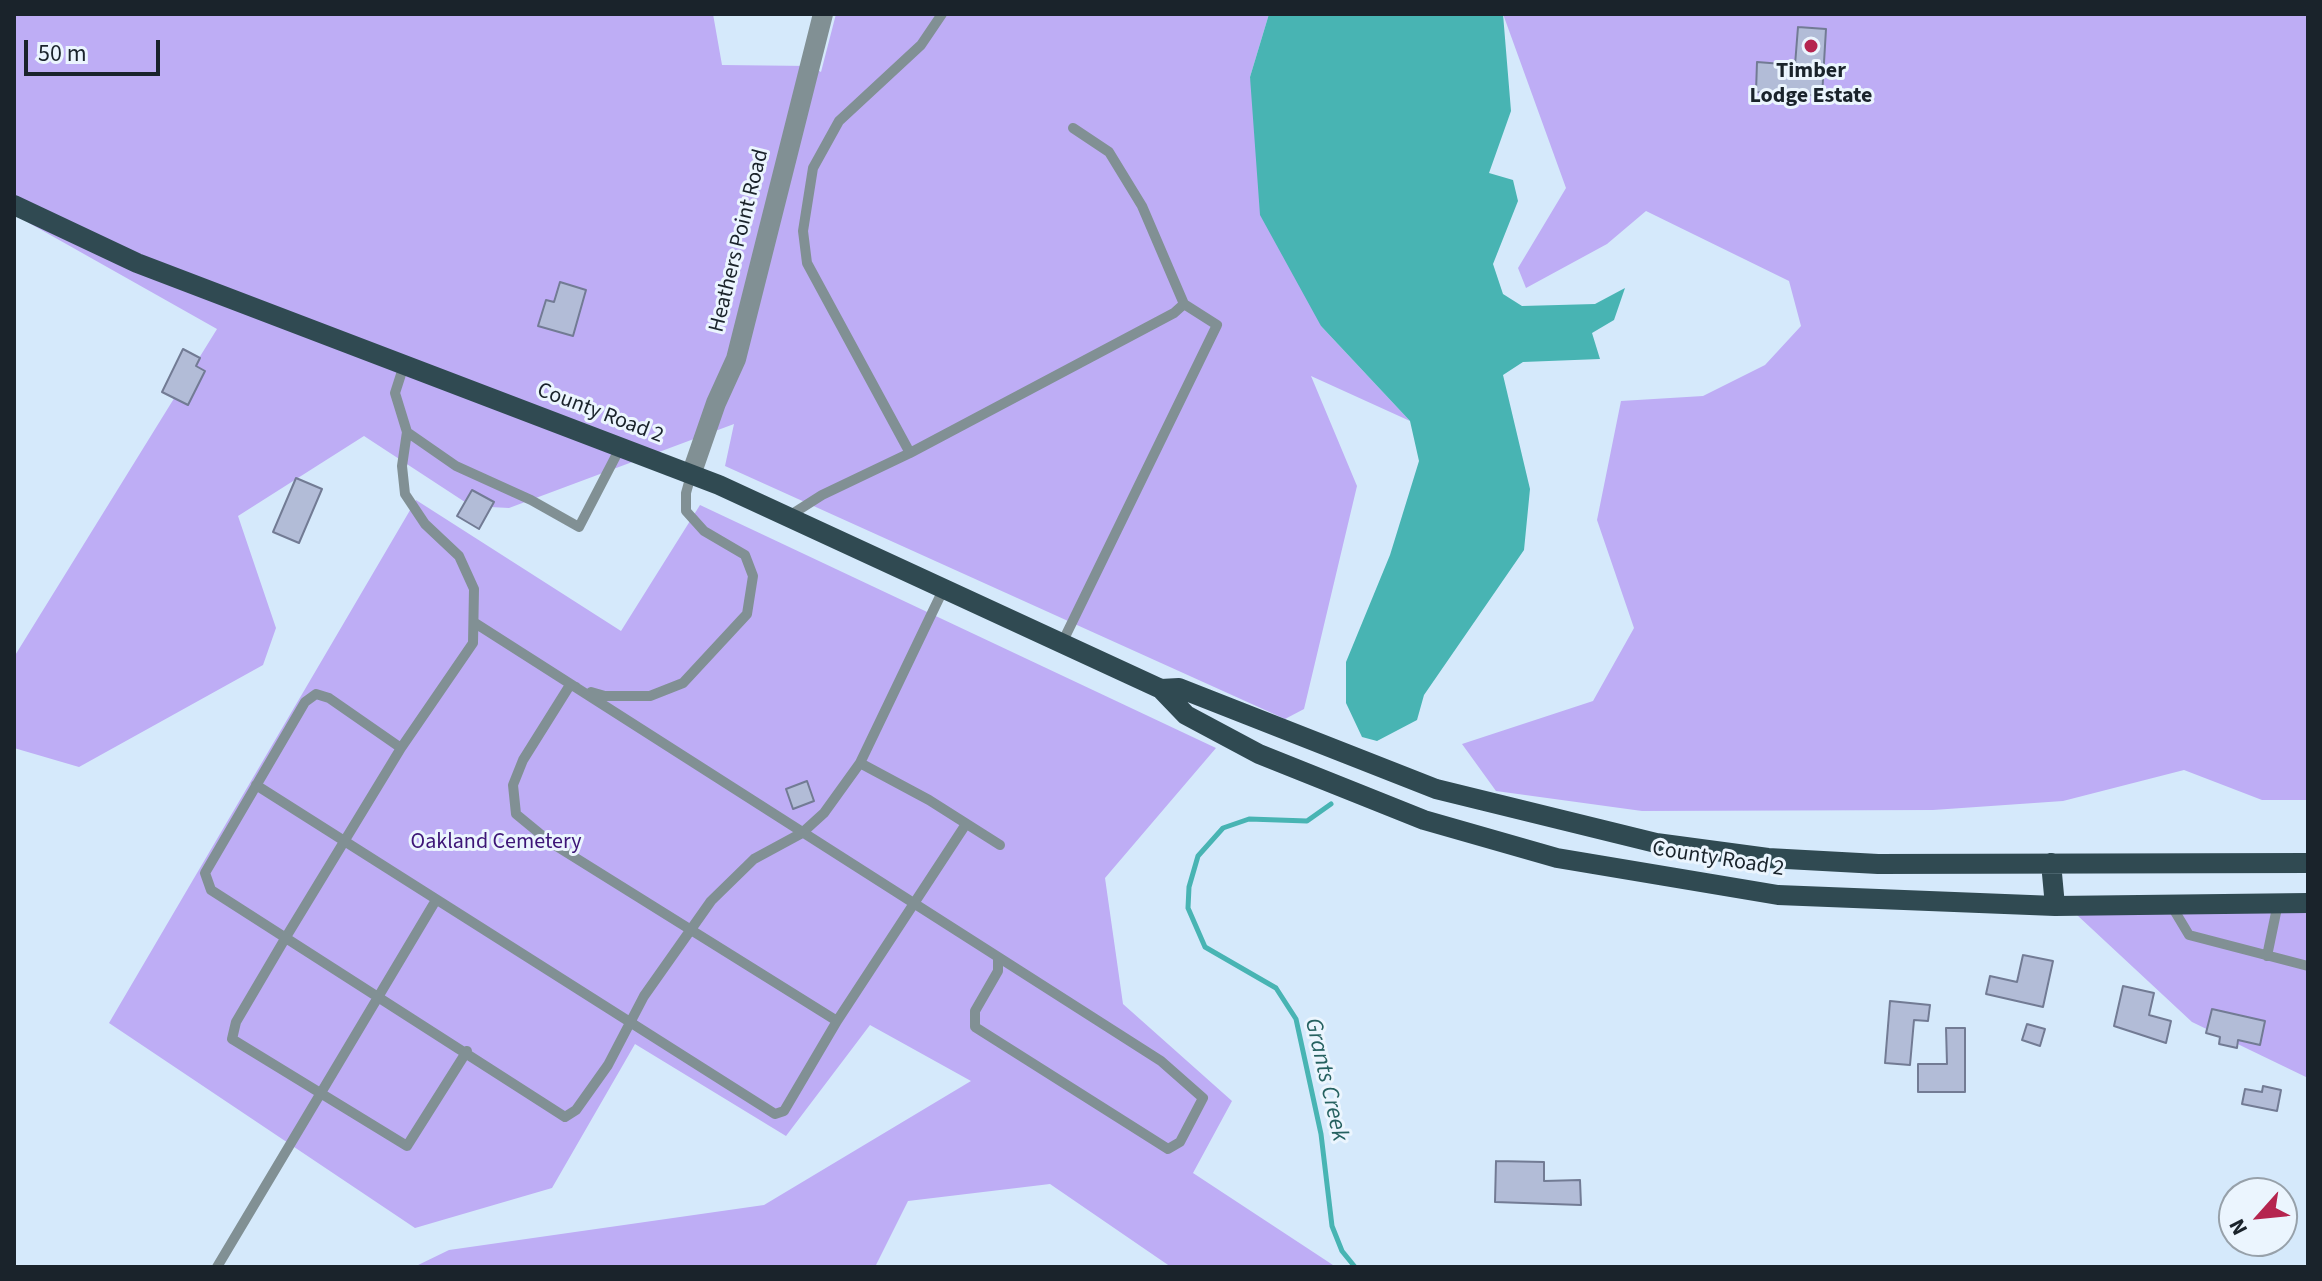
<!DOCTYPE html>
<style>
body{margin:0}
#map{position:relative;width:2322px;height:1281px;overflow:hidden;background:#d5e9fb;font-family:"Source Sans 3",sans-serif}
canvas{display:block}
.frame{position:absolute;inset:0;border:16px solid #1a232b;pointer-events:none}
.north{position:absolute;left:2218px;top:1177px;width:80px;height:80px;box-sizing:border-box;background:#ebf5fe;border:2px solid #97a1aa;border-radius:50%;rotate:243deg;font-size:22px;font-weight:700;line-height:32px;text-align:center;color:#1a232b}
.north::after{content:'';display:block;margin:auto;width:28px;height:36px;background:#b5254f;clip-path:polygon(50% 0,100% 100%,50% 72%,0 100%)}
.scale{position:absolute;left:24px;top:40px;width:136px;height:36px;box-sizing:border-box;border:4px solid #1a232b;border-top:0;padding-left:10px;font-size:24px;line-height:28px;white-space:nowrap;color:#1a232b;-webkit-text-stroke:6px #ebf5fe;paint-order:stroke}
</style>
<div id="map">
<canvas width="2322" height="1281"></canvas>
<div class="frame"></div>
<div class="north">N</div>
<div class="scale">50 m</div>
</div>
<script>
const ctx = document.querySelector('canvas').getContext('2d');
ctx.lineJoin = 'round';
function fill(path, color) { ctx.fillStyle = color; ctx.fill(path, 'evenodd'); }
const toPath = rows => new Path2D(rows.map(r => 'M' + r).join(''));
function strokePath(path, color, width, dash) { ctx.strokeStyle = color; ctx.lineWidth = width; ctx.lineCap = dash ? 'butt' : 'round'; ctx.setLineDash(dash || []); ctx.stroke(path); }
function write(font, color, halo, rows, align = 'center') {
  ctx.font = font + ' "Source Sans 3",sans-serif'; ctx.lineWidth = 6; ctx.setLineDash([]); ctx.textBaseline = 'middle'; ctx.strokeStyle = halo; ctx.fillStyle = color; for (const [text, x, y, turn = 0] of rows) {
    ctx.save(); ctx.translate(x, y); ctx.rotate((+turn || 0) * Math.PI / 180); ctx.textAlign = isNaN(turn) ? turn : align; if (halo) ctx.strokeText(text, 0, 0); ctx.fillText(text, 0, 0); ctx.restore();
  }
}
const green = toPath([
 [14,14,713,14,722,65,810,66,821,72,836,14,1269,14,1250,77,1321,326,1410,421,1311,376,1357,486,1304,709,1285,719,725,466,734,424,509,508,471,506,364,436,238,516,276,628,263,665,79,767,14,748,14,657,217,329,29,223,14,208],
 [1503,14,2308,14,2308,800,2262,800,2184,770,2063,801,1933,810,1642,811,1496,791,1462,744,1593,701,1634,628,1597,520,1621,401,1703,396,1765,365,1801,326,1789,281,1646,211,1607,244,1526,288,1518,268,1566,188],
 [416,500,621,631,700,505,1216,748,1105,878,1123,1004,1232,1101,1193,1173,1336,1267,1171,1267,1050,1184,908,1201,875,1267,414,1267,449,1250,764,1205,971,1081,870,1025,786,1136,635,1044,552,1188,415,1228,109,1023],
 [2308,911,2308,1078,2192,1022,2077,915]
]);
const water = toPath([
 [1269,14,1503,14,1511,111,1489,173,1513,180,1518,201,1493,264,1503,294,1522,306,1595,304,1625,288,1614,320,1592,333,1600,359,1523,362,1503,375,1530,489,1524,550,1424,695,1417,720,1377,741,1362,737,1346,703,1346,662,1390,555,1419,461,1410,421,1321,326,1260,215,1250,77]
]);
const stream = toPath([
 [1331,804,1307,821,1249,819,1223,828,1198,856,1189,887,1188,908,1205,947,1276,988,1296,1019,1321,1134,1332,1226,1342,1251,1355,1267]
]);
const building = toPath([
 [1798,27,1826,29,1822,96,1756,92,1757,62,1795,65,1798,27],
 [560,282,586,290,573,336,538,326,546,300,554,302,560,282],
 [183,349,200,358,196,366,205,371,188,405,162,392,183,349],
 [296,478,322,489,299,543,273,532,296,478],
 [472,490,494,502,479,529,457,516,472,490],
 [807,781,814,801,793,809,786,789,807,781],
 [2023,955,2053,961,2043,1007,1986,994,1990,976,2017,982,2023,955],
 [2123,986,2154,993,2149,1015,2171,1021,2166,1043,2114,1026,2123,986],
 [1890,1001,1930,1005,1928,1021,1914,1020,1910,1065,1885,1063,1890,1001],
 [2212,1009,2265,1021,2260,1045,2238,1040,2237,1048,2219,1044,2220,1037,2206,1033,2212,1009],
 [2027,1024,2045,1029,2040,1046,2022,1040,2027,1024],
 [1946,1028,1965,1028,1965,1092,1918,1092,1918,1064,1947,1064,1946,1028],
 [2263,1086,2281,1090,2277,1111,2242,1104,2245,1089,2262,1092,2263,1086],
 [1496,1161,1544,1162,1544,1181,1580,1180,1581,1205,1495,1202,1496,1161]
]);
const service = toPath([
 [404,365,395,393,407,432,456,466,531,500,579,527,620,448],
 [407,432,402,466,405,494,425,524,459,556,474,589,473,643,401,748,286,937,236,1022,232,1039,407,1146,467,1051],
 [910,453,807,263,803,231,813,168,839,121,921,45,942,14],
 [789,516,822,495,910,453,1174,313,1184,304],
 [475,623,1161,1061,1203,1098,1180,1142,1168,1149,975,1027,975,1011,998,971,998,958],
 [1062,643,1217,325,1184,304,1142,206,1109,152,1073,128],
 [576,687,570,685,523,760,513,785,516,814,550,842,837,1021],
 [591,692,605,696,650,696,683,683,747,614,753,576,745,555,704,531,686,511,686,493,691,475],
 [401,748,329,698,316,694,305,702,205,873,211,890,565,1117,576,1110,608,1065,644,996,711,901,754,859,802,833,824,813,860,763,944,588],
 [860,763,929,800,1000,845],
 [256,785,775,1114,784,1111,837,1021,966,824],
 [2171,905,2189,935,2308,966],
 [2267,956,2278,903],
 [217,1267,436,900]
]);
const minor = toPath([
 [691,475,716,403,736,359,823,14]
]);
const primary = toPath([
 [14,205,137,263,719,485,1161,689,1186,715,1259,754,1424,820,1557,858,1778,895,2055,906,2308,903],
 [1161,689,1179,688,1436,789,1656,843,1768,858,1878,864,2308,863],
 [2051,863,2055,906]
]);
const markers = [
 [1811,46,8,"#b5254f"]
];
const poiNames = [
 ["Timber",1811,72],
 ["Lodge Estate",1811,97]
];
const streetNames = [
 ["Heathers Point Road",740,241,-76],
 ["County Road 2",600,414,21],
 ["County Road 2",1718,860,9]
];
const parkNames = [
 ["Oakland Cemetery",496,843]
];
const waterNames = [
 ["Grants Creek",1325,1080,77]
];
fill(green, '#beadf5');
fill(water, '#48b4b3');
strokePath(stream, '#48b4b3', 5);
fill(building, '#b2bcd7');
strokePath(building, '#727b94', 2);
strokePath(service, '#819094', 10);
strokePath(minor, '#819094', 20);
strokePath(primary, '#304a52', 20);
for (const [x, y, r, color] of markers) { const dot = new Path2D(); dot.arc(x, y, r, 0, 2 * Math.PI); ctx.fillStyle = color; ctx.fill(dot); strokePath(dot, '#ebf5fe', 3); }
write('bold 22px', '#1a232b', '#ebf5fe', poiNames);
write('22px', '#1a232b', '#ebf5fe', streetNames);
write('22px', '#3d1577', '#ebf5fe', parkNames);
write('italic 24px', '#256160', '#ebf5fe', waterNames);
</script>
